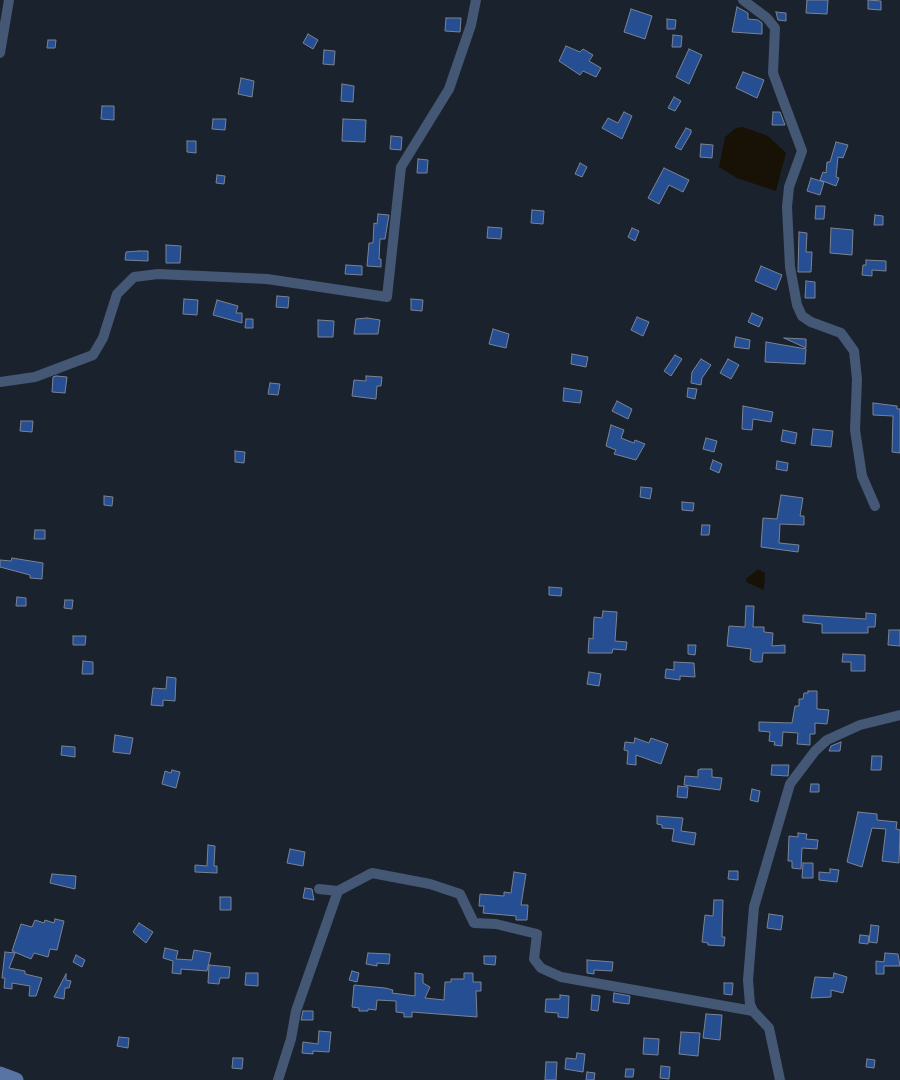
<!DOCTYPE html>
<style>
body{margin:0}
canvas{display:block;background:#1a222d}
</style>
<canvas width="900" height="1080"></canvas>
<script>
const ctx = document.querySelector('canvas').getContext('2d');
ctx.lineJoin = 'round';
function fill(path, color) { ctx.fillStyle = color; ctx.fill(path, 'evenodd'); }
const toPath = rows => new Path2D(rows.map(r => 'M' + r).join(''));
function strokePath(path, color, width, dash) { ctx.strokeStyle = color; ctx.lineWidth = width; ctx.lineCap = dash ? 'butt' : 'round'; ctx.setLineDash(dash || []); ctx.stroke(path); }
const water = toPath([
 [743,127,768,136,786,153,776,191,737,178,719,167,725,137,736,128],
 [758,569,765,573,764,590,746,582,746,579]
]);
const building = toPath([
 [807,0,828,0,827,14,806,13,807,0],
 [868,0,881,1,881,10,868,9,868,0],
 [737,7,748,13,748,19,758,20,762,23,762,34,732,32,737,7],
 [631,9,652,16,645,39,624,32,631,9],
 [776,12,786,13,786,21,778,20,776,12],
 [446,18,461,18,460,32,445,31,446,18],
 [667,19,676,20,675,29,667,29,667,19],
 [308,34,318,40,313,49,303,43,308,34],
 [673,35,682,36,681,47,672,47,673,35],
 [48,40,56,40,55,48,47,48,48,40],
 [566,46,580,52,583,49,593,55,589,61,601,68,596,77,583,71,580,75,559,61,566,46],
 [689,49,702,55,689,84,676,77,689,49],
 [324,50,335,51,334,65,323,64,324,50],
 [743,72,764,80,757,98,736,88,743,72],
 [241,78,254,81,252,97,238,94,241,78],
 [342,84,354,86,353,102,341,101,342,84],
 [674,97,681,101,675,111,668,108,674,97],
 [102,106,114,106,114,120,101,119,102,106],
 [624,112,632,116,622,139,602,128,608,118,618,123,624,112],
 [773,112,780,112,785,125,772,125,773,112],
 [213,119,226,119,225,130,212,129,213,119],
 [343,119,366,120,365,142,342,141,343,119],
 [686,128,691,130,691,133,681,150,675,147,686,128],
 [391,136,402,137,401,150,390,149,391,136],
 [187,141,196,141,196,153,187,152,187,141],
 [836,142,848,145,843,158,838,157,836,177,839,178,836,186,820,180,823,172,826,173,827,162,830,162,836,142],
 [701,144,713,145,712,158,700,157,701,144],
 [418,159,428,160,427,173,417,173,418,159],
 [580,163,587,167,582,177,575,174,580,163],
 [664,168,689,180,683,192,669,185,659,204,648,198,664,168],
 [217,175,225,176,224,184,216,183,217,175],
 [811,178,824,182,820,195,807,191,811,178],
 [816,206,825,206,824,219,815,219,816,206],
 [532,210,544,211,543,224,531,223,532,210],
 [378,214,389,215,385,239,380,239,379,259,381,259,381,267,367,266,369,243,373,243,374,223,377,224,378,214],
 [875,215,883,216,883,225,874,225,875,215],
 [488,227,502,228,501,239,487,238,488,227],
 [632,228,639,231,635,241,628,237,632,228],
 [831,228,853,230,852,255,830,253,831,228],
 [799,232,807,233,806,252,812,252,811,272,798,272,799,232],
 [166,245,181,246,180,263,166,263,166,245],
 [139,251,148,251,148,261,125,260,126,252,139,251],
 [866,260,886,261,886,271,872,270,872,276,862,275,863,265,866,265,866,260],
 [346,265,362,266,362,275,345,274,346,265],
 [761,266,782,275,776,290,755,281,761,266],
 [806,281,815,282,815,298,805,298,806,281],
 [277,296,289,297,288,308,276,307,277,296],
 [184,299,198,300,197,315,183,314,184,299],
 [411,299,423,300,422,311,411,310,411,299],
 [217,300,238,306,236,313,242,313,242,323,213,315,217,300],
 [752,313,763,318,759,327,748,322,752,313],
 [637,317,649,322,643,336,631,330,637,317],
 [367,318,380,320,378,334,354,334,356,319,367,318],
 [246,319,253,319,253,328,245,328,246,319],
 [318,320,334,321,333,337,318,337,318,320],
 [493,329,509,334,506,348,489,344,493,329],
 [736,337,750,340,749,349,734,347,736,337],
 [784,338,806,339,806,348,784,338],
 [766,342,806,349,805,364,765,362,766,342],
 [572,354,588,357,586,367,571,364,572,354],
 [675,355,682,359,671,376,664,371,675,355],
 [701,359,711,365,702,378,701,385,691,383,692,372,701,359],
 [728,359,739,365,731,379,720,373,728,359],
 [56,376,67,377,65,393,52,392,53,377,56,376],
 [366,376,382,377,381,386,377,386,376,399,352,396,354,380,366,381,366,376],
 [270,383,280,384,278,395,268,394,270,383],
 [564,388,582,391,580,403,563,401,564,388],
 [688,388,697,389,695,399,687,397,688,388],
 [617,401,632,409,628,419,612,411,617,401],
 [873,403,897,406,897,409,900,409,900,453,892,452,893,416,873,415,873,403],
 [743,406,773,412,771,422,753,419,752,430,742,429,743,406],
 [21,421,33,421,32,432,20,431,21,421],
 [611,425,624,430,621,438,634,443,635,440,645,444,636,460,614,454,616,450,606,446,611,425],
 [813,429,833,431,831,447,811,445,813,429],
 [783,430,797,433,795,444,781,441,783,430],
 [706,438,717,441,714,452,703,449,706,438],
 [235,451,245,452,244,463,235,462,235,451],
 [713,460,722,464,719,473,710,469,713,460],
 [777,461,788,463,787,471,776,469,777,461],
 [641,487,652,488,650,499,640,497,641,487],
 [781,495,803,498,800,516,804,516,804,525,780,524,779,543,799,545,798,552,761,547,763,518,777,519,781,495],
 [104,496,113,497,112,506,104,505,104,496],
 [682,502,694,503,693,511,682,510,682,502],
 [702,525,710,525,709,535,701,535,702,525],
 [35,530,45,530,45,539,34,539,35,530],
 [12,558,43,563,42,579,30,578,30,575,0,567,0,560,11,561,12,558],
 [549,587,562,588,561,596,549,595,549,587],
 [17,597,26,598,26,606,16,606,17,597],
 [65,600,73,600,72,609,64,608,65,600],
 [746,606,754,606,753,627,764,627,764,632,773,633,772,646,785,645,785,653,763,653,762,662,754,662,750,660,751,649,727,646,729,626,745,627,746,606],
 [603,611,617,612,615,641,627,642,626,650,613,649,612,653,588,653,589,638,593,639,594,617,602,618,603,611],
 [866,613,876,614,875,627,868,627,868,633,822,633,822,624,803,622,803,615,866,619,866,613],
 [889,630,900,630,900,646,888,645,889,630],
 [73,636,86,636,85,645,73,645,73,636],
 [688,645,696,645,695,655,688,654,688,645],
 [843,654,865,655,865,671,851,671,851,662,842,662,843,654],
 [83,661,93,662,93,674,82,674,83,661],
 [674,662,694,663,695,677,680,676,680,680,665,678,666,669,674,670,674,662],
 [589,672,601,674,599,686,587,684,589,672],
 [167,677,176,678,175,701,163,700,163,706,151,705,153,688,166,689,167,677],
 [808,691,817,691,817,709,829,710,827,724,815,723,815,734,810,734,810,745,797,744,798,733,783,732,782,746,774,745,775,742,769,741,770,732,759,731,759,722,792,723,795,706,799,706,799,699,803,699,804,693,808,693,808,691],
 [115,735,133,738,130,754,113,752,115,735],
 [635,738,649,743,651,738,668,744,661,764,636,755,636,765,627,764,628,751,624,750,625,742,634,743,635,738],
 [841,742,840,751,829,751,831,746,841,742],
 [62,746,75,747,75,757,61,755,62,746],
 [872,756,882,756,881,770,871,770,872,756],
 [772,765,789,765,788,776,771,775,772,765],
 [701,769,712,769,712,777,722,778,720,790,684,785,685,776,698,777,698,770,701,769],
 [172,770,180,772,176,788,162,784,165,771,171,773,172,770],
 [811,784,819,784,819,792,810,792,811,784],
 [678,786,688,787,687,798,677,797,678,786],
 [752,789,760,791,758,802,750,800,752,789],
 [858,812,877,814,877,820,897,822,896,829,900,830,899,863,882,861,886,829,872,828,862,867,847,862,858,812],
 [657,816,683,818,681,831,696,833,694,845,672,841,674,829,662,828,662,825,657,824,657,816],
 [798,833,807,834,806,839,818,840,817,849,802,848,801,869,792,868,792,861,788,861,789,836,798,837,798,833],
 [208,845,215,846,214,866,217,866,217,873,195,872,195,865,207,866,208,845],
 [290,849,305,852,303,866,287,863,290,849],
 [803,863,813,863,813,878,802,878,803,863],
 [830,869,839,870,837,882,819,880,819,872,830,873,830,869],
 [729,871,738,871,738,880,728,879,729,871],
 [514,872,526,874,521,905,528,905,527,920,516,920,516,916,483,913,484,906,479,906,480,894,504,896,504,892,511,893,514,872],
 [52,874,76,876,75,889,50,883,52,874],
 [305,888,312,889,314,900,303,898,305,888],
 [220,897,231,897,231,910,220,910,220,897],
 [714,900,723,900,722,937,725,937,724,946,708,945,708,943,702,942,705,915,713,916,714,900],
 [769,914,783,916,781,930,767,928,769,914],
 [55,919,64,921,57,950,50,949,48,957,34,953,31,959,12,951,21,924,32,927,35,920,44,923,45,920,54,923,55,919],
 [139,923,153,932,146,943,133,932,139,923],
 [871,925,879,926,877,943,869,942,871,925],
 [860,935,869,936,868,944,859,943,860,935],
 [165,948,178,951,176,959,192,960,194,950,211,953,207,971,181,969,181,974,172,973,173,961,163,958,165,948],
 [5,952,15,953,9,968,25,971,25,974,42,978,36,996,29,996,30,986,12,983,12,989,4,988,5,978,2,978,5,952],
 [368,953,390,954,389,964,377,963,377,966,366,964,368,953],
 [885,953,898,954,900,966,884,966,884,974,876,974,876,961,884,962,885,953],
 [76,955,85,960,82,967,73,962,76,955],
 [484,956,496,956,495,965,484,964,484,956],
 [587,960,613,962,612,971,594,970,594,974,587,973,587,960],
 [209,965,230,967,229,978,220,978,219,984,208,983,209,965],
 [352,971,359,973,357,982,349,980,352,971],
 [246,973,258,973,258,986,245,985,246,973],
 [415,973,423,974,423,983,430,987,425,998,444,1000,445,982,451,982,451,979,464,979,464,973,473,973,473,982,481,982,481,991,476,991,477,1017,412,1012,412,1017,404,1017,404,1013,396,1012,396,1001,377,1000,376,1010,368,1009,368,1011,359,1011,359,1008,352,1007,354,985,385,988,393,990,392,993,415,996,415,973],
 [834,973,847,977,843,993,831,990,831,997,811,998,815,977,833,978,834,973],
 [66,974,66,980,71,981,69,988,65,988,64,999,54,997,66,974],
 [724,983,733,983,732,995,724,994,724,983],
 [614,993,630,996,629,1004,613,1002,614,993],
 [560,995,569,996,568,1018,558,1017,558,1013,545,1012,546,999,560,999,560,995],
 [592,995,600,996,598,1011,591,1010,592,995],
 [303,1011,313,1011,313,1020,301,1020,303,1011],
 [706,1014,722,1015,720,1040,703,1038,706,1014],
 [319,1031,331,1032,329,1052,313,1051,313,1054,302,1053,303,1042,318,1044,319,1031],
 [681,1032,700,1033,698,1056,679,1054,681,1032],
 [119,1037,129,1038,128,1048,117,1046,119,1037],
 [644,1038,659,1039,658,1055,643,1054,644,1038],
 [577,1053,585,1054,583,1072,565,1069,566,1058,576,1059,577,1053],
 [233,1058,243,1058,242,1069,232,1068,233,1058],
 [867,1059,875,1060,874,1068,866,1067,867,1059],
 [546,1062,557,1062,556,1080,545,1080,546,1062],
 [661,1066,670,1067,669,1079,660,1078,661,1066],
 [626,1069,634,1069,633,1077,625,1077,626,1069],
 [587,1072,595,1073,594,1080,586,1080,587,1072]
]);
const street = toPath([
 [743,0,767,18,775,28,773,73,802,151,789,187,787,207,790,267,797,305,802,316,811,322,841,333,854,351,857,379,855,430,862,476,875,506],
 [0,53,9,0],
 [0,382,35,377,93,355,103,338,117,294,134,277,158,274,267,279,387,297,401,167,449,89,471,25,476,0],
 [319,889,338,891,372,873,430,884,460,894,474,923,496,924,537,934,534,959,541,968,561,977,753,1011,769,1028,780,1080],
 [753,1011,750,1004,748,980,754,907,790,784,815,751,827,740,860,725,900,715],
 [278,1080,291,1039,296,1011,338,891]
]);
const secondary = toPath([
 [0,1074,16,1080]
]);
fill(water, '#181106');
fill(building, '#264e93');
strokePath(building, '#7a8392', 1);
strokePath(street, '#445775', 10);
strokePath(secondary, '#5774a5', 15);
</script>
